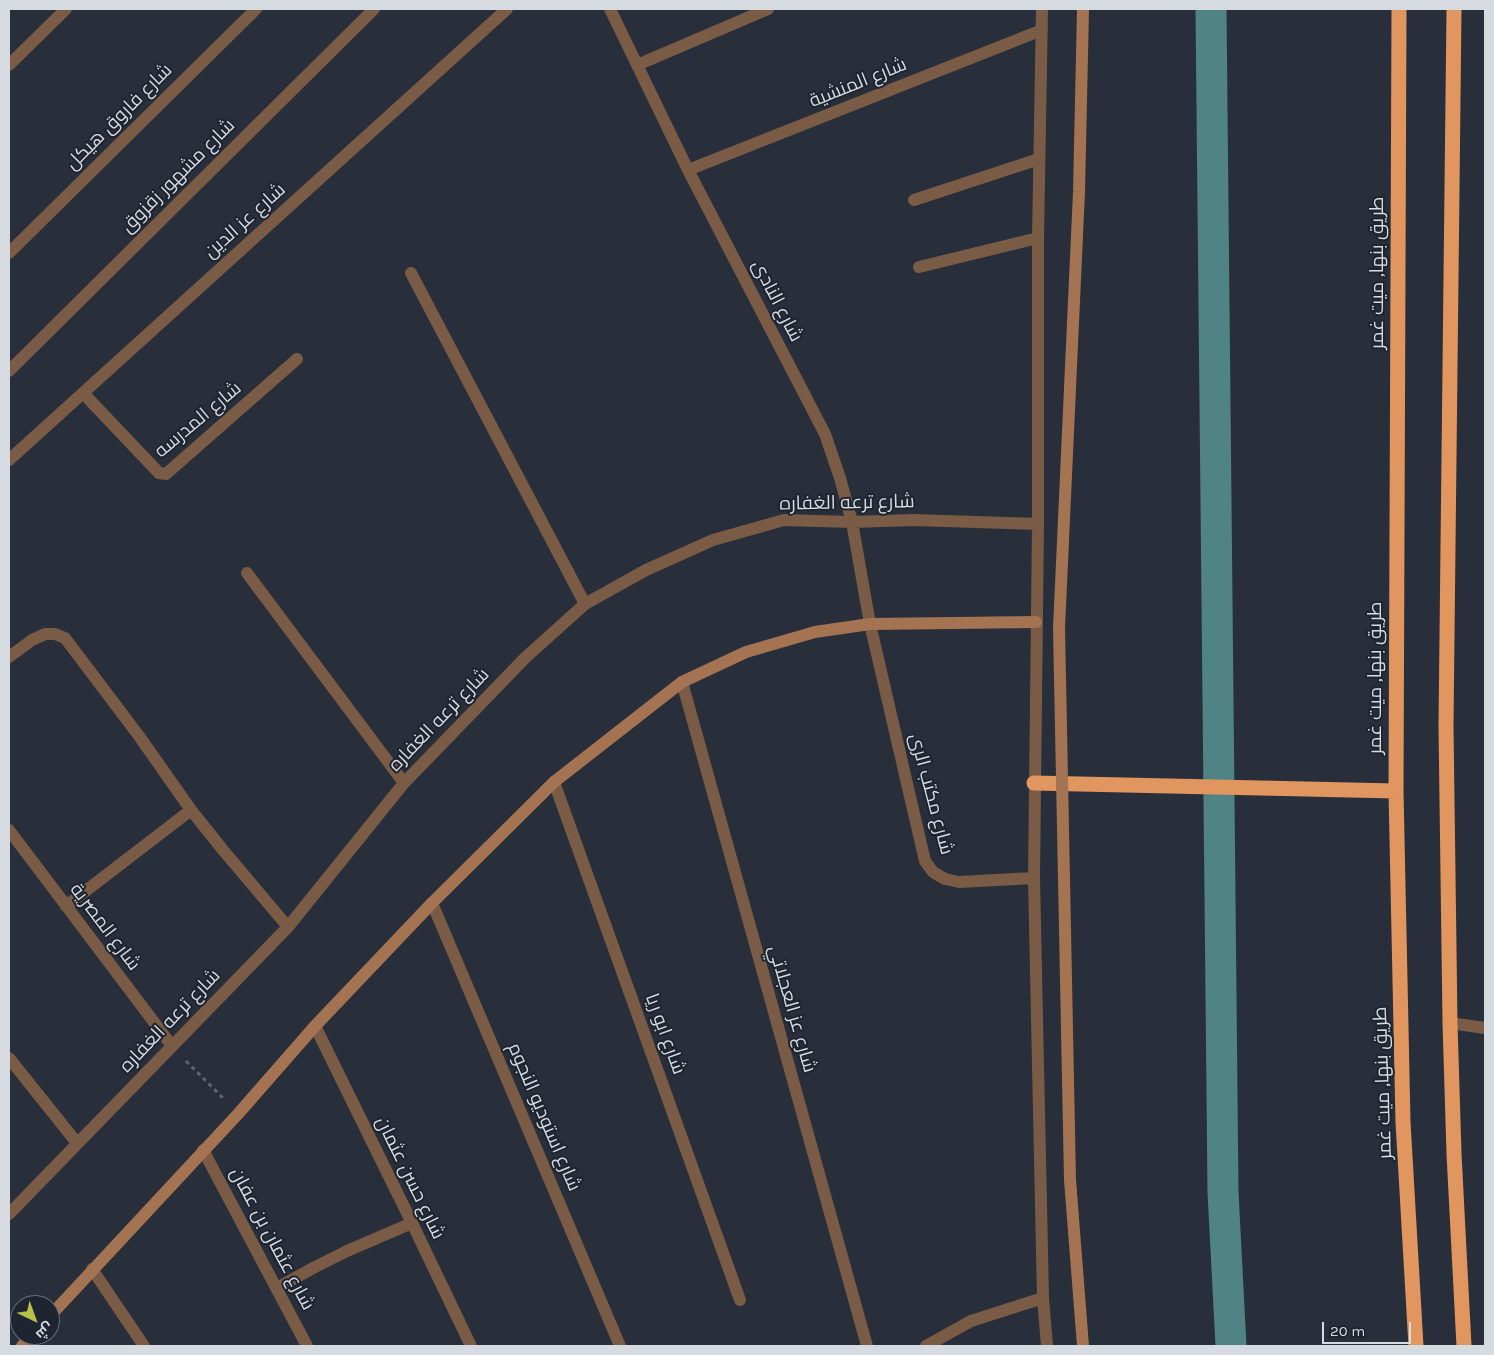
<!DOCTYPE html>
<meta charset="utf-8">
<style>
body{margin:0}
#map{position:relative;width:1494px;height:1355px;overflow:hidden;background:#282f3a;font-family:Karla,Cairo,sans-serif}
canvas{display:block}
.frame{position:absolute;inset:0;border:10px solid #d6dbe2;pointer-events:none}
.north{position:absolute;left:10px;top:1295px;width:50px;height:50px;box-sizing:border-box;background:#1e2530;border:1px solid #686e77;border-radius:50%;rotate:138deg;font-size:14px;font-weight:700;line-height:20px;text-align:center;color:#d6dbe2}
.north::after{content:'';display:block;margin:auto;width:18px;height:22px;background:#b7c148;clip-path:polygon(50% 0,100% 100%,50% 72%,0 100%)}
.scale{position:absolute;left:1322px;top:1322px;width:89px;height:22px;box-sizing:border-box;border:2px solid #d6dbe2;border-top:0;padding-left:6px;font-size:15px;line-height:18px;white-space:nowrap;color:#d6dbe2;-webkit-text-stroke:4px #1e2530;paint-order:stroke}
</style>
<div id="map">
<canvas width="1494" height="1355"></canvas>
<div class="frame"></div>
<div class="north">ش</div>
<div class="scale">20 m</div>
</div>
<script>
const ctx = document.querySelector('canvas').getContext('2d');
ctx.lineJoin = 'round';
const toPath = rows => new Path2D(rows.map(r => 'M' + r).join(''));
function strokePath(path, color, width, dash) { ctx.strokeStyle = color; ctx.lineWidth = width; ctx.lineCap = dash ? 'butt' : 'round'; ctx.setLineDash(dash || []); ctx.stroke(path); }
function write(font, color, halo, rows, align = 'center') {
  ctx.font = font + ' Karla,Cairo,sans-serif'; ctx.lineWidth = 4; ctx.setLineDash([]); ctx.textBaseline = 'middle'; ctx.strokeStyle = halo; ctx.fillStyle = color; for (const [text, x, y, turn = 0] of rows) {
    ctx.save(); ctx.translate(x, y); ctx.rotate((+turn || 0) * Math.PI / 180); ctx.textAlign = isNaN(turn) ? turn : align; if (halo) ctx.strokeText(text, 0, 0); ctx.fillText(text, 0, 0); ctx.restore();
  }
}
const canal = toPath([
 [1211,9,1223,1192,1231,1346]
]);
const path = toPath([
 [186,1061,224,1099]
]);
const street = toPath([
 [610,9,688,170,825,434,840,478,852,522,870,624,925,861,933,872,945,879,959,882,1034,878],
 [1042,9,1038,238,1038,524,1034,878,1043,1298,1047,1346],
 [9,65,66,9],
 [637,65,768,9],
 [688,170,1042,30],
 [914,200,1039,159],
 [9,253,256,9],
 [919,267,1038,238],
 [411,273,585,604],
 [9,371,374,9],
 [83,393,159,473,166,474,297,359],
 [9,460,507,9],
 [247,573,404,783],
 [9,657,32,640,45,634,55,634,65,638,139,736,191,810,223,850,288,927],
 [682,682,867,1346],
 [554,782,740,1300],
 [9,830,172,1046],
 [432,903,620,1346],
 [66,906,191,810],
 [1450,1023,1485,1028],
 [315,1026,412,1223,471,1346],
 [9,1058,77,1143],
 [203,1150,307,1346],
 [9,1214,288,927,404,783,526,657,585,604,646,570,713,540,784,520,852,522,914,520,1038,524],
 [92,1269,144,1346],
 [277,1288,315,1267,347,1251,412,1223],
 [926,1346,971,1321,1043,1298]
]);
const secondary = toPath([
 [50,1316,238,1114,315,1026,432,903,554,782,682,682,746,652,815,632,870,624,1036,622],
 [22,1346,32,1335]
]);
const highway = toPath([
 [1399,9,1396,791,1403,1122,1416,1346],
 [1454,9,1446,726,1450,1023,1454,1154,1464,1346],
 [1034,783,1396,791]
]);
const secondaryBridge = toPath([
 [1083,1346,1070,1180,1059,628,1079,192,1083,9]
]);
const streetNames = [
 ["شارع المنشية",858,83,-22],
 ["شارع فاروق هيكل",119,117,-45],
 ["شارع مشهور زقزوق",178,176,-45],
 ["شارع عز الدين",245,221,-42],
 ["طريق بنها, ميت غمر",1378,273,-90],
 ["شارع النادى",777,301,63],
 ["شارع المدرسه",198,420,-40],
 ["شارع ترعه الغفاره",847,503,-1],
 ["طريق بنها, ميت غمر",1376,678,-90],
 ["شارع ترعه الغفاره",439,720,-46],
 ["شارع مكتب الرى",931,794,75],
 ["شارع المصرية",105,927,53],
 ["شارع عز العجلاتي",792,1009,74],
 ["شارع ترعه الغفاره",170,1021,-46],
 ["شارع ابو ريا",665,1034,70],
 ["طريق بنها, ميت غمر",1383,1083,-92],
 ["شارع استوديو النجوم",544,1117,67],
 ["شارع حسن عثمان",410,1178,64],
 ["شارع عثمان بن عفان",272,1239,62]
];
strokePath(canal, '#508384', 31);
strokePath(path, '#5f656f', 3, [4, 4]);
strokePath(street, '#7a5b46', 12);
strokePath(secondary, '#a47351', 12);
strokePath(highway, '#e1965f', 15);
strokePath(secondaryBridge, '#a47351', 12);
write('19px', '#d6dbe2', '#1e2530', streetNames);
</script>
